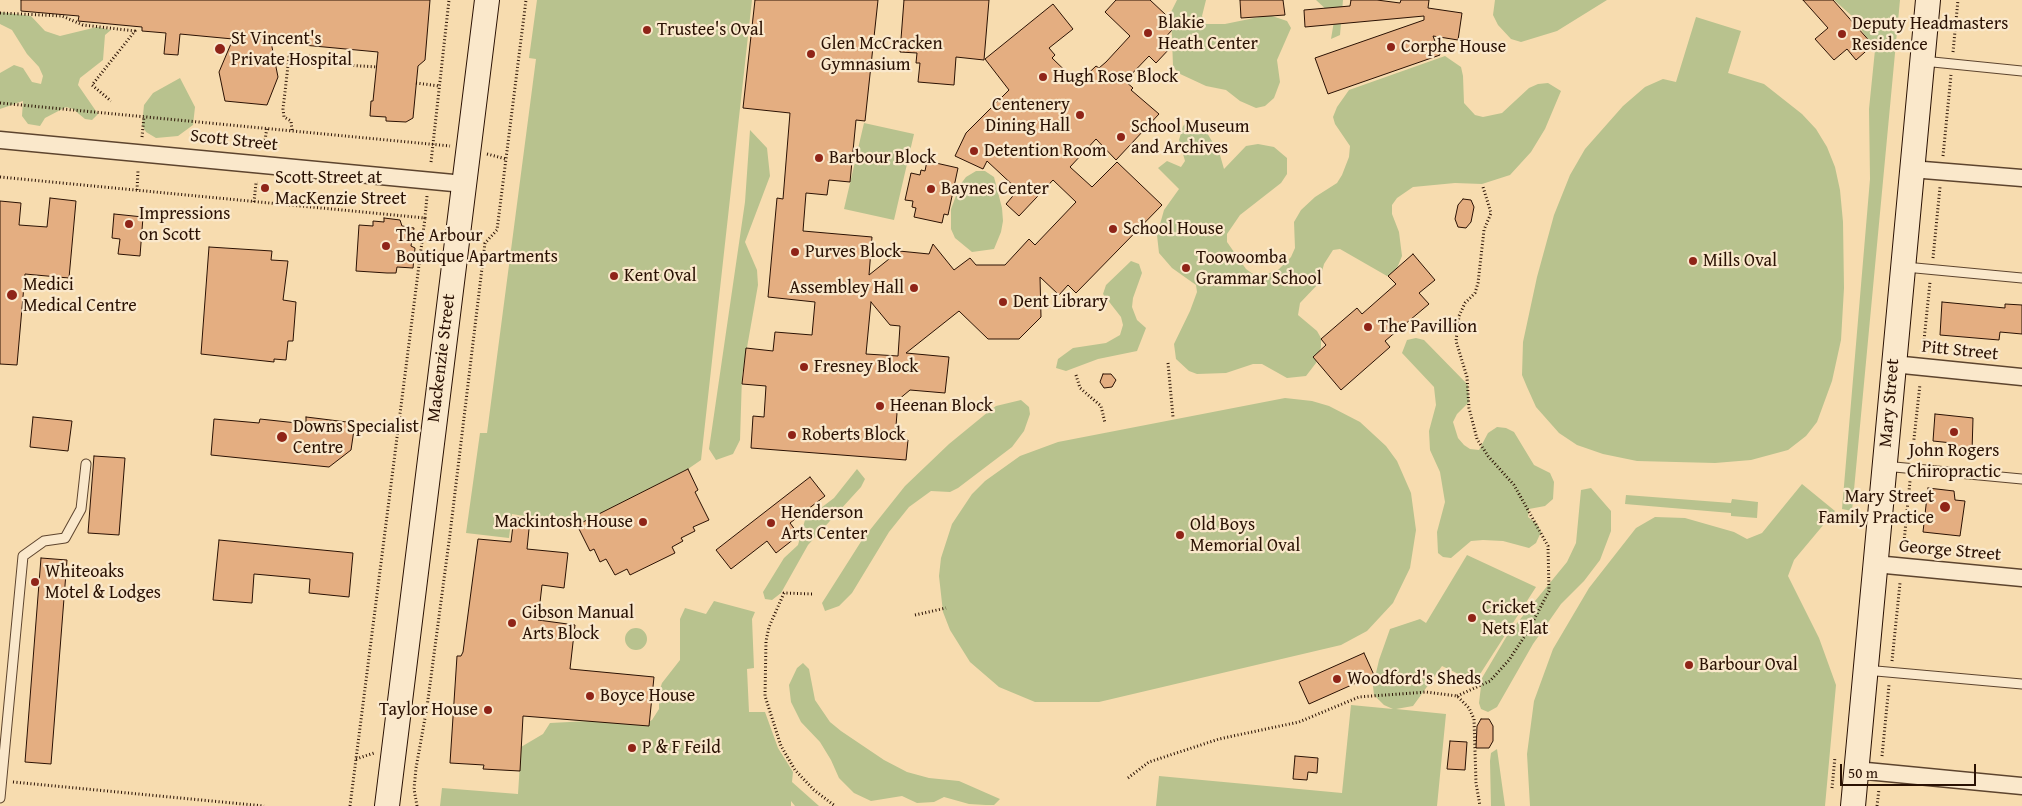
<!DOCTYPE html>
<style>
body{margin:0}
#map{position:relative;width:2022px;height:806px;overflow:hidden;background:#f7dcaf;font-family:"Gentium Book Plus",serif}
canvas{display:block}
.scale{position:absolute;left:1840px;top:764px;width:136px;height:22px;box-sizing:border-box;border:2px solid #2a1103;border-top:0;padding-left:6px;font-size:15px;line-height:18px;white-space:nowrap;color:#2a1103;-webkit-text-stroke:4px #fae8cb;paint-order:stroke}
</style>
<div id="map">
<canvas width="2022" height="806"></canvas>
<div class="scale">50 m</div>
</div>
<script>
const ctx = document.querySelector('canvas').getContext('2d');
ctx.lineJoin = 'round';
function fill(path, color) { ctx.fillStyle = color; ctx.fill(path, 'evenodd'); }
const toPath = rows => new Path2D(rows.map(r => 'M' + r).join(''));
function strokePath(path, color, width, dash) { ctx.strokeStyle = color; ctx.lineWidth = width; ctx.lineCap = dash ? 'butt' : 'round'; ctx.setLineDash(dash || []); ctx.stroke(path); }
function write(font, color, halo, rows, align = 'center') {
  ctx.font = font + ' "Gentium Book Plus",serif'; ctx.lineWidth = 4.5; ctx.setLineDash([]); ctx.textBaseline = 'middle'; ctx.strokeStyle = halo; ctx.fillStyle = color; for (const [text, x, y, turn = 0] of rows) {
    ctx.save(); ctx.translate(x, y); ctx.rotate((+turn || 0) * Math.PI / 180); ctx.textAlign = isNaN(turn) ? turn : align; if (halo) ctx.strokeText(text, 0, 0); ctx.fillText(text, 0, 0); ctx.restore();
  }
}
const green = toPath([
 [537,0,752,0,701,460,688,469,577,525,512,514,509,538,466,533,480,433,487,433,536,59,529,58],
 [1177,0,1206,0,1202,16,1206,24,1225,24,1269,15,1287,21,1291,28,1277,60,1280,82,1274,98,1265,106,1256,108,1240,101,1226,90,1206,86,1178,73,1173,66,1171,12],
 [1316,0,1343,0,1340,35,1331,39,1334,21,1330,13],
 [1495,0,1607,0,1557,31,1521,42,1511,39,1498,25,1493,15],
 [1834,0,1900,0,1852,511,1842,509,1870,179,1869,109,1875,50,1852,16],
 [0,12,31,16,45,31,60,36,97,27,111,30,105,35,103,60,80,78,78,85,98,114,92,120,85,119,73,109,66,107,45,118,40,126,28,124,22,116,23,101,0,109,0,73,14,65,23,68,32,82,41,84,43,76,39,67,27,54,12,30,0,24],
 [1696,17,1741,31,1728,73,1764,84,1802,114,1816,129,1827,147,1835,167,1840,190,1843,222,1844,288,1841,340,1832,381,1817,422,1806,436,1788,450,1751,460,1715,463,1637,461,1603,454,1577,445,1559,433,1536,407,1527,387,1522,375,1523,342,1537,277,1554,215,1570,175,1585,149,1623,106,1645,87,1663,79,1676,82],
 [1445,56,1461,67,1463,76,1464,103,1475,115,1483,117,1502,113,1529,88,1538,84,1548,83,1561,91,1545,129,1531,152,1510,175,1482,184,1455,183,1413,187,1397,198,1392,205,1392,214,1399,232,1402,256,1395,273,1387,276,1340,249,1333,250,1324,264,1319,283,1300,303,1298,315,1317,331,1321,338,1321,347,1316,363,1306,376,1287,378,1262,364,1253,364,1226,373,1197,374,1189,371,1176,359,1174,344,1190,311,1197,292,1196,285,1172,268,1159,253,1157,235,1164,210,1179,189,1158,168,1167,161,1181,167,1185,161,1179,140,1183,126,1188,121,1196,123,1206,131,1220,155,1224,169,1246,146,1258,144,1274,147,1287,158,1287,174,1281,183,1240,215,1227,234,1227,242,1246,269,1253,274,1263,275,1277,271,1291,257,1295,248,1294,222,1301,210,1315,197,1337,183,1342,175,1349,157,1350,146,1335,124,1333,117,1337,107,1349,90],
 [180,78,195,107,193,125,178,136,156,138,146,132,142,125,144,105,153,93],
 [864,123,914,134,894,220,844,209],
 [750,130,767,148,770,176,745,242,757,270,758,285,742,376,740,440,733,454,716,460,709,449,745,202],
 [976,171,985,171,994,177,1002,208,1003,221,1001,232,994,249,972,252,955,238,951,229,951,209,960,185,966,177],
 [1131,261,1139,264,1142,273,1133,298,1132,307,1137,320,1146,328,1137,351,1098,359,1066,371,1056,368,1058,359,1073,348,1106,343,1120,335,1123,325,1121,317,1103,294,1106,285],
 [1416,338,1424,340,1468,385,1469,402,1457,414,1453,422,1458,438,1464,445,1470,449,1479,450,1488,433,1497,427,1506,428,1514,432,1534,465,1550,473,1554,482,1553,499,1545,506,1529,509,1528,517,1537,524,1541,532,1536,543,1529,548,1503,541,1483,540,1471,541,1451,558,1443,557,1438,553,1437,532,1445,502,1440,472,1430,450,1429,431,1436,405,1434,387,1402,353,1407,340],
 [1285,398,1312,401,1329,406,1360,422,1386,446,1397,461,1411,493,1416,530,1410,568,1393,603,1367,631,1341,645,1099,702,1035,702,999,687,970,662,950,630,943,612,939,576,941,558,952,524,972,494,985,481,1020,456,1058,442],
 [1021,400,1029,407,1030,414,1024,431,1012,447,958,488,950,492,931,491,909,507,889,532,852,593,839,606,825,611,822,603,862,540,905,486,949,444,988,412,996,406],
 [857,469,865,479,861,487,808,545,781,593,772,600,765,599,763,592,784,558,798,545,805,520,834,498],
 [1802,484,1835,511,1794,560,1788,576,1819,638,1836,685,1825,806,1530,806,1527,754,1534,701,1553,649,1589,588,1636,528,1655,517,1685,518,1734,532,1747,539,1762,533],
 [1591,488,1611,511,1611,531,1600,560,1584,581,1561,604,1533,644,1497,707,1488,712,1481,709,1479,703,1482,678,1508,634,1567,562,1576,543,1581,490],
 [1626,495,1731,503,1732,499,1758,502,1757,518,1731,516,1731,513,1625,504],
 [1467,555,1536,587,1475,682,1442,666,1413,706,1396,709,1446,714,1437,806,1156,806,1159,776,1342,793,1351,705,1393,709,1384,705,1374,695,1373,686,1379,660,1390,629,1420,619,1426,623],
 [714,601,755,612,752,619,754,668,747,669,749,712,765,712,778,748,793,772,792,782,819,806,795,806,791,801,791,806,440,806,442,788,518,794,521,747,543,734,550,723,628,719,646,723,652,720,659,709,659,692,662,683,680,660,680,619,685,608,706,614],
 '625 639a11 11 0 1 1 22 0a11 11 0 1 1-22 0Z',
 [803,663,809,669,815,700,830,722,841,731,884,760,907,772,929,778,959,781,1000,799,994,805,986,805,969,804,944,797,934,802,917,803,902,796,871,801,854,793,839,778,831,760,820,742,801,722,791,702,789,685,797,668],
 [1497,749,1505,806,1491,806,1490,761,1491,753]
]);
const building = toPath([
 [21,0,430,0,425,60,418,66,413,118,406,122,386,121,386,117,370,116,371,101,373,101,378,52,271,42,278,77,267,105,225,101,219,72,233,39,180,34,178,55,164,54,166,33,142,31,142,27,78,21,79,16,21,11,21,0],
 [755,0,878,0,865,121,856,120,850,182,829,180,827,195,806,193,803,231,872,237,869,275,899,251,929,254,933,244,954,270,970,258,976,265,1005,265,1029,239,1035,245,1076,202,1053,180,1019,216,1006,204,1018,190,987,161,983,169,955,156,966,133,1009,90,985,59,1053,4,1073,29,1049,48,1055,55,1052,58,1078,83,1096,66,1099,68,1106,62,1130,36,1105,12,1116,0,1150,0,1166,15,1162,20,1172,30,1163,40,1171,47,1156,63,1149,56,1125,81,1133,88,1131,90,1159,114,1116,160,1096,139,1070,167,1092,187,1117,162,1162,205,1076,293,1068,285,1059,295,1040,277,1041,317,1019,339,988,339,959,311,906,353,949,357,945,393,910,390,898,400,895,439,908,440,906,460,751,448,753,416,764,417,766,386,742,384,746,348,773,351,775,332,812,335,815,302,768,297,777,198,783,199,790,113,743,108,755,0],
 [871,302,890,325,900,326,898,356,866,354,871,302],
 [904,0,989,0,984,60,956,57,954,85,918,82,920,63,916,63,917,53,900,52,904,0],
 [1240,0,1283,0,1285,15,1241,18,1240,0],
 [1351,0,1377,0,1400,3,1401,0,1429,0,1428,8,1462,13,1458,40,1433,36,1440,55,1328,94,1315,58,1424,20,1424,16,1305,27,1304,10,1350,6,1351,0],
 [1803,0,1833,0,1873,45,1856,60,1847,49,1834,60,1815,39,1828,28,1803,0],
 [927,161,958,168,948,215,944,214,942,223,914,217,916,208,912,207,913,201,905,200,911,173,920,175,921,170,925,171,927,161],
 [50,198,76,201,69,278,25,274,17,365,0,364,0,201,21,203,19,225,47,227,50,198],
 [1463,199,1471,200,1474,207,1471,222,1466,228,1458,227,1455,219,1458,205,1463,199],
 [114,214,143,217,140,256,118,254,120,239,112,238,114,214],
 [384,218,400,220,402,226,414,228,411,246,415,248,413,268,397,267,396,273,387,273,356,271,359,225,373,226,373,221,384,222,384,218],
 [209,247,272,251,271,260,288,261,283,300,296,302,293,341,288,341,286,360,274,359,274,362,201,354,209,247],
 [1413,254,1435,280,1419,293,1429,304,1385,341,1390,347,1341,390,1313,357,1326,345,1321,339,1357,308,1362,314,1396,284,1388,276,1413,254],
 [1942,302,2005,308,2005,304,2022,305,2022,334,2000,332,1999,340,1940,335,1942,302],
 [1103,374,1111,374,1116,380,1112,387,1104,388,1100,382,1103,374],
 [1935,414,1973,418,1972,452,1951,450,1952,443,1933,441,1935,414],
 [33,417,72,421,68,451,30,447,33,417],
 [306,417,355,423,351,450,329,467,211,455,214,419,259,423,260,419,306,424,306,417],
 [94,456,125,458,119,535,88,533,94,456],
 [688,469,698,490,695,492,709,520,693,527,695,531,681,538,683,541,672,547,675,553,630,575,627,569,615,575,606,559,600,562,594,549,590,551,577,525,688,469],
 [810,477,825,496,790,523,799,535,776,553,767,541,731,569,716,550,810,477],
 [1928,488,1954,491,1955,500,1965,501,1960,536,1923,532,1928,488],
 [514,517,530,519,527,549,568,553,564,588,542,585,538,620,575,625,570,669,654,677,649,726,523,716,520,771,483,769,484,765,450,763,457,656,461,656,463,652,478,539,511,542,514,517],
 [219,540,353,553,349,597,309,593,310,579,254,574,252,603,213,600,219,540],
 [41,558,67,560,51,764,25,762,41,558],
 [1364,653,1374,675,1309,704,1299,682,1364,653],
 [1481,719,1489,719,1493,726,1493,741,1489,748,1476,748,1477,726,1481,719],
 [1450,741,1467,742,1465,770,1447,769,1450,741],
 [1295,756,1318,758,1317,773,1308,772,1307,780,1293,779,1295,756]
]);
const path = toPath([
 [0,13,62,16,83,25,135,31,92,85,111,101],
 [1953,52,1958,0],
 [416,83,439,86],
 [0,103,450,146],
 [292,130,291,121,284,117,283,109,289,57,314,56,332,64,377,67],
 [142,137,144,116],
 [264,147,267,127],
 [487,154,506,159],
 [1943,156,1951,75],
 [431,162,449,0],
 [0,177,425,218,427,196],
 [137,190,138,171],
 [254,202,256,183,258,183],
 [1933,258,1940,187],
 [1923,350,1930,282],
 [1168,363,1173,417],
 [1076,375,1080,388,1101,406,1105,423],
 [1912,457,1920,384],
 [1903,552,1910,481],
 [812,594,784,593,769,627,766,641,765,696,781,746,795,770,814,790,835,806],
 [915,615,946,608],
 [1892,661,1900,583],
 [1457,696,1490,681,1509,660,1528,631,1549,591,1548,546,1514,485,1488,456,1477,439,1469,408,1467,377,1456,341,1459,316,1465,303,1475,293,1478,283,1484,230,1491,213,1483,187],
 [1882,756,1889,685],
 [356,759,374,753],
 [1128,778,1149,762,1219,739,1299,722,1359,697,1426,692,1457,696,1469,708,1474,719,1476,783,1480,806],
 [13,782,264,806],
 [1832,788,1835,757],
 [350,806,425,218],
 [417,806,414,789,416,768,427,707,450,534,485,243,497,230,526,0],
 [1877,806,1879,789]
]);
const lane = toPath([
 [1923,61,2022,71],
 [1905,267,2022,278],
 [1884,466,2022,479],
 [1865,670,2022,684],
 [0,798,23,556,44,541,65,538,81,509,86,464]
]);
const street = toPath([
 [0,140,464,184],
 [1911,169,2022,178],
 [1893,364,2022,377],
 [1875,564,2022,578],
 [1856,770,2022,786]
]);
const secondary = toPath([
 [387,806,487,0],
 [1853,806,1928,0]
]);
const markers = [
 [647,30,5,"#8f2418"],
 [1148,33,5,"#8f2418"],
 [1842,34,5,"#8f2418"],
 [1391,47,5,"#8f2418"],
 [220,49,6,"#8f2418"],
 [811,54,5,"#8f2418"],
 [1043,77,5,"#8f2418"],
 [1080,115,5,"#8f2418"],
 [1121,137,5,"#8f2418"],
 [974,151,5,"#8f2418"],
 [819,158,5,"#8f2418"],
 [265,188,5,"#8f2418"],
 [931,189,5,"#8f2418"],
 [129,224,5,"#8f2418"],
 [1113,229,5,"#8f2418"],
 [386,246,5,"#8f2418"],
 [795,252,5,"#8f2418"],
 [1693,261,5,"#8f2418"],
 [1186,268,5,"#8f2418"],
 [614,276,5,"#8f2418"],
 [914,288,5,"#8f2418"],
 [12,295,6,"#8f2418"],
 [1003,302,5,"#8f2418"],
 [1368,327,5,"#8f2418"],
 [804,367,5,"#8f2418"],
 [880,406,5,"#8f2418"],
 [1954,432,5,"#8f2418"],
 [792,435,5,"#8f2418"],
 [282,437,6,"#8f2418"],
 [1945,507,6,"#8f2418"],
 [643,522,5,"#8f2418"],
 [771,523,5,"#8f2418"],
 [1180,535,5,"#8f2418"],
 [35,582,5,"#8f2418"],
 [1472,618,5,"#8f2418"],
 [512,623,5,"#8f2418"],
 [1689,665,5,"#8f2418"],
 [1337,679,5,"#8f2418"],
 [590,696,5,"#8f2418"],
 [488,710,5,"#8f2418"],
 [632,748,5,"#8f2418"]
];
const poiNames = [
 ["Blakie",1158,23],
 ["Heath Center",1158,44],
 ["Deputy Headmasters",1852,24],
 ["Residence",1852,45],
 ["Trustee's Oval",657,30],
 ["St Vincent's",231,39],
 ["Private Hospital",231,60],
 ["Glen McCracken",821,44],
 ["Gymnasium",821,65],
 ["Corphe House",1401,47],
 ["Hugh Rose Block",1053,77],
 ["Centenery",1070,105,"right"],
 ["Dining Hall",1070,126,"right"],
 ["School Museum",1131,127],
 ["and Archives",1131,148],
 ["Detention Room",984,151],
 ["Barbour Block",829,158],
 ["Scott Street at",275,178],
 ["MacKenzie Street",275,199],
 ["Baynes Center",941,189],
 ["Impressions",139,214],
 ["on Scott",139,235],
 ["School House",1123,229],
 ["The Arbour",396,236],
 ["Boutique Apartments",396,257],
 ["Purves Block",805,252],
 ["Toowoomba",1196,258],
 ["Grammar School",1196,279],
 ["Mills Oval",1703,261],
 ["Kent Oval",624,276],
 ["Medici",23,285],
 ["Medical Centre",23,306],
 ["Assembley Hall",904,288,"right"],
 ["Dent Library",1013,302],
 ["The Pavillion",1378,327],
 ["Fresney Block",814,367],
 ["Heenan Block",890,406],
 ["Downs Specialist",293,427],
 ["Centre",293,448],
 ["Roberts Block",802,435],
 ["John Rogers",1954,451,"center"],
 ["Chiropractic",1954,472,"center"],
 ["Mary Street",1934,497,"right"],
 ["Family Practice",1934,518,"right"],
 ["Henderson",781,513],
 ["Arts Center",781,534],
 ["Mackintosh House",633,522,"right"],
 ["Old Boys",1190,525],
 ["Memorial Oval",1190,546],
 ["Whiteoaks",45,572],
 ["Motel & Lodges",45,593],
 ["Cricket",1482,608],
 ["Nets Flat",1482,629],
 ["Gibson Manual",522,613],
 ["Arts Block",522,634],
 ["Barbour Oval",1699,665],
 ["Woodford's Sheds",1347,679],
 ["Boyce House",600,696],
 ["Taylor House",478,710,"right"],
 ["P & F Feild",642,748]
];
const streetNames = [
 ["Scott Street",234,141,6],
 ["Pitt Street",1960,351,6],
 ["Mackenzie Street",442,358,-83],
 ["Mary Street",1890,403,-85],
 ["George Street",1950,551,5]
];
fill(green, '#b8c28e');
fill(building, '#e4ae81');
strokePath(building, '#2a1103', 1);
strokePath(lane, '#5d442e', 11);
strokePath(street, '#5d442e', 19);
strokePath(secondary, '#2a1103', 26);
strokePath(path, '#2a1103', 3, [1, 2.5]);
strokePath(lane, '#fae8cb', 9);
strokePath(street, '#fae8cb', 16);
strokePath(secondary, '#fae8cb', 24);
for (const [x, y, r, color] of markers) { const dot = new Path2D(); dot.arc(x, y, r, 0, 2 * Math.PI); ctx.fillStyle = color; ctx.fill(dot); strokePath(dot, '#fae8cb', 2); }
write('18px', '#2a1103', '#fae8cb', poiNames, 'left');
write('18px', '#2a1103', '#fae8cb', streetNames);
</script>
